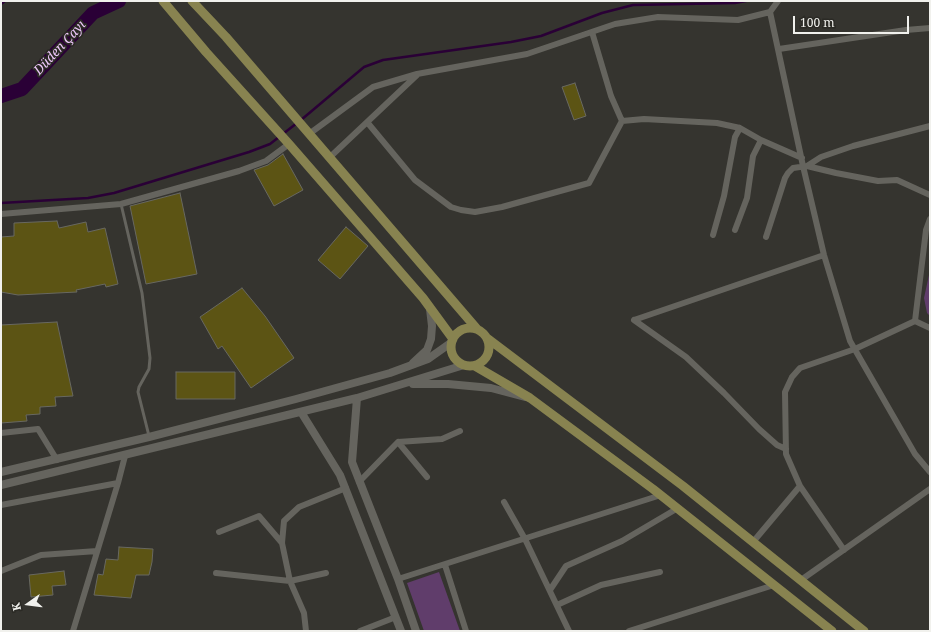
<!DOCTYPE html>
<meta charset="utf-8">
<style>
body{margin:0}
#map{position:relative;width:931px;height:632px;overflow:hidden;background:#35342f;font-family:"Noto Serif",serif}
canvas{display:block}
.frame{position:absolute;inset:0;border:2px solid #f1f1ed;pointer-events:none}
.north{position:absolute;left:8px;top:584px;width:40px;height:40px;-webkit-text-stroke:3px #2b2a25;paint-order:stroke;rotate:256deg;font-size:11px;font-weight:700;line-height:16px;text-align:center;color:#f1f1ed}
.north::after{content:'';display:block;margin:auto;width:14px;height:18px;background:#f1f1ed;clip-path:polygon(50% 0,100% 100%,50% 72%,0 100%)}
.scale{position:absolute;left:793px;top:16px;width:116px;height:18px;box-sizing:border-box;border:2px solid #f1f1ed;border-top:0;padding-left:5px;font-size:12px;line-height:14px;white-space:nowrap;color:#f1f1ed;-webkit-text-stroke:3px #2b2a25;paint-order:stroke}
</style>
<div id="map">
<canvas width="931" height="632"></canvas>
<div class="frame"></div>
<div class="north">K</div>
<div class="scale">100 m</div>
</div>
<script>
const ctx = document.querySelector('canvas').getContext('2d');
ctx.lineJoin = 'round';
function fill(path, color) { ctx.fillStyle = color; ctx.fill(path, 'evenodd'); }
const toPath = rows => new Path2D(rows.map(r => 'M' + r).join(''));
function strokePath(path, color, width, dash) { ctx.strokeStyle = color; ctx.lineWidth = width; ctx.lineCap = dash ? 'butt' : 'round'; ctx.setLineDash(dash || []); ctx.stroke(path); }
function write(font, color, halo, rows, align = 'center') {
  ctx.font = font + ' "Noto Serif",serif'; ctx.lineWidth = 3.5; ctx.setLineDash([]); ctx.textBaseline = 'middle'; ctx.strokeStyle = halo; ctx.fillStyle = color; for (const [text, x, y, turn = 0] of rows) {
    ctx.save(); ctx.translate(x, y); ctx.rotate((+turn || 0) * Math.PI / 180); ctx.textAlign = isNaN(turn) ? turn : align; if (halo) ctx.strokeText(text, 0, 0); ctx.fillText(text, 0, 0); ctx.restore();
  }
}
const green = toPath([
 [929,275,930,275,930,316,927,313,924,298],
 [439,572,460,631,424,631,407,583]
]);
const stream = toPath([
 [1,4,5,1],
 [301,120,364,67,383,60,511,42,541,36,602,13,633,5,735,3,746,1],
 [1,203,88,198,114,193,249,152,270,144,297,123]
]);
const river = toPath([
 [1,96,22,89,93,13,119,1]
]);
const building = toPath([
 [575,83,586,116,574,120,562,87,575,83],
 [283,154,303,190,274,206,254,170,268,165,283,154],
 [180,193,197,274,146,284,130,206,180,193],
 [57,221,59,228,86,222,88,232,105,228,118,284,106,287,105,284,76,290,77,292,18,295,1,292,1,237,14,236,14,223,57,221],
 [346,227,368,246,340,279,318,260,346,227],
 [242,288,265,316,294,358,251,388,222,346,218,349,200,317,242,288],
 [57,322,73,396,55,397,56,406,40,407,40,414,26,415,27,421,1,423,1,325,57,322],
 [176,372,235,372,235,399,176,399,176,372],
 [119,547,153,549,152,562,149,575,136,575,131,598,94,595,98,574,103,575,106,559,118,560,119,547],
 [64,571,66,585,52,586,53,595,31,597,29,575,64,571]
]);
const lane = toPath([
 [121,204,142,293,150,358,149,369,139,387,138,392,149,436]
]);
const street = toPath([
 [770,12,803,166,824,255,850,341,915,454,930,472],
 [592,32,611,96,622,121,644,119,717,123,740,128,761,140,802,158],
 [779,49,906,30,930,28],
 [367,122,415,180,451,207,461,210,475,212,502,207,589,183,622,121],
 [309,134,373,87,417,74,527,54,615,24,658,17,738,20,770,12,778,1],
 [329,158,417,75],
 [807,166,821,157,853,146,930,126],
 [1,214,121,204,239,171,266,161,289,144],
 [735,230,747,198,753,156,761,140],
 [713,235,724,196,735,137,740,128],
 [766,237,785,178,788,173,793,168,807,166,836,173,878,181,897,180,930,195],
 [634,320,824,255],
 [634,320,686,357,724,393,759,429,777,445,786,449],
 [915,321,926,230,930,219],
 [1,433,38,429,57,460],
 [398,442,427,477],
 [359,482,398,442,442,439,460,431],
 [504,502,525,539,569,631],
 [1,505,118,483],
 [219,532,259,516,282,543],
 [753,542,800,486],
 [844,550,800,486,786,454,785,392,792,377,800,368,855,349,915,321,930,328],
 [445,565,466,631],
 [1,571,41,555,97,551],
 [216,573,290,581,326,573],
 [398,579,661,495],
 [801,580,930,489],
 [550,590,566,566,622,541,678,508],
 [557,605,601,585,660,572],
 [73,631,118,483,125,456],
 [306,631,304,613,290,581,282,543,284,521,299,507,346,488],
 [360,631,396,617],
 [629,631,774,585]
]);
const secondary = toPath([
 [413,363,427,350,431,339,432,326,430,309],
 [413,384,448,384,491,388,525,397],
 [357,398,352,462,398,579,416,631],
 [301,412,340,475,401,631],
 [1,472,149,437,296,399,390,373,428,359,452,342],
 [1,485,357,398,464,365]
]);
const primary = toPath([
 [163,1,206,52,289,144,423,298,453,339],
 [192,1,226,37,477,329],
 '451 347a19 19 0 1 1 38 0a19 19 0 1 1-38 0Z',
 [487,338,683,486,864,631],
 [475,366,530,398,653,489,832,631]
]);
const waterNames = [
 ["Düden Çayı",60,48,-47]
];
fill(green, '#603d6b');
strokePath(stream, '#2a0036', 2.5);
strokePath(river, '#2a0036', 14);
fill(building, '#5c5414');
strokePath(building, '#686861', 1);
strokePath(lane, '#65645e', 3);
strokePath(street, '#65645e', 6);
strokePath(secondary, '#65645e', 8);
strokePath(primary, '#888350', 9);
write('italic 13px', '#edc7fa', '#2b2a25', waterNames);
</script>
